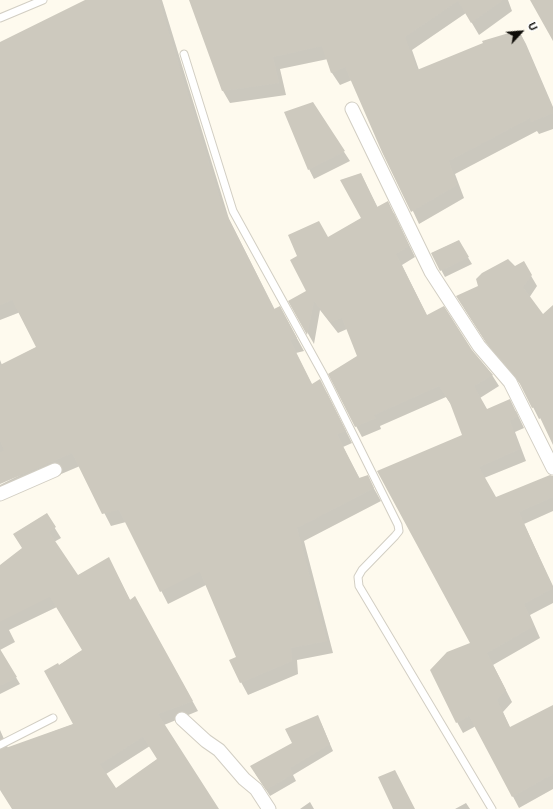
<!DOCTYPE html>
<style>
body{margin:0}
#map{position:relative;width:553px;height:809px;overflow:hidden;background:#fefaee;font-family:Figtree,sans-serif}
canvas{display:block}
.north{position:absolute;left:501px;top:12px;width:40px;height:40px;-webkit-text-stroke:3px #fff;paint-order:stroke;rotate:64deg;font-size:11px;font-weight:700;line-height:16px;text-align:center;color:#0f0d09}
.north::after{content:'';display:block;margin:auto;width:14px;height:18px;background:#0f0d09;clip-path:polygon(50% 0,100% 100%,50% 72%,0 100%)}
</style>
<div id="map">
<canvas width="553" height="809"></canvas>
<div class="north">U</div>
</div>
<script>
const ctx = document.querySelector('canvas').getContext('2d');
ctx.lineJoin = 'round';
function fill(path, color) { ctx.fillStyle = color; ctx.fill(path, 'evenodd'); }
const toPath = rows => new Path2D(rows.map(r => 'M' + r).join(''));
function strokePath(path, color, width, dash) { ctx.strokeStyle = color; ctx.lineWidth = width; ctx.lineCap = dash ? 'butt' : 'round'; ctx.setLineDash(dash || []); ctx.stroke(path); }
const shadow = toPath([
 [89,0,162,0,229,219,275,310,287,320,304,351,296,353,312,385,327,393,352,443,343,447,360,479,367,476,381,501,304,541,333,653,297,660,298,674,248,695,241,682,238,657,206,585,168,604,126,522,111,526,80,466,0,500,0,485,20,475,0,483,0,360,2,365,37,347,36,306,0,320,0,44],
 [190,0,508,0,512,11,479,35,466,13,412,50,419,70,519,31,526,44,553,107,553,129,539,134,537,131,455,174,464,198,419,224,352,80,340,85,332,73,328,59,280,69,286,95,230,103,223,91],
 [312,103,350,161,314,179,309,169],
 [361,174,378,208,394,213,415,257,402,265,427,316,472,351,492,375,499,386,480,398,487,410,516,411,524,428,515,432,526,461,484,478,496,499,553,476,553,511,524,524,553,586,553,603,530,615,540,638,493,665,512,702,503,712,510,728,553,707,553,789,519,808,476,726,463,733,457,722,472,643,464,435,452,406,446,397,380,426,381,429,362,437,356,426,358,356,347,329,338,333,320,310,314,344,290,302,308,291,328,238,362,218],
 [458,241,472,264,445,277,432,253],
 [523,262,537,286,529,298,543,316,553,306,553,442,541,418,539,419,523,387,493,353,464,308],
 [46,514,61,538,54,542,77,576,109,559,130,600,135,598,198,711,164,725,217,809,13,809,0,788,0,730,8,748,74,724,58,666,83,650,57,607,9,630,15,642,0,650,0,566,23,549],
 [150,746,158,759,115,790,106,774],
 [0,651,20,684,0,694],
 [321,723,333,751,293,775,296,781,270,796,255,773],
 [310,802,314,809,300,809],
 [466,803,470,809,455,809]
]);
const building = toPath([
 [85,0,159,0,222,205,274,309,280,306,297,338,290,340,312,384,320,379,346,431,337,434,359,478,368,475,374,488,297,528,327,641,291,648,292,661,240,683,229,660,236,657,200,572,160,592,119,510,102,514,72,453,0,484,0,452,4,450,0,441,0,365,36,347,12,300,0,305,0,42],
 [189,0,503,0,471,23,458,1,405,37,417,70,483,43,482,41,519,30,553,109,553,113,531,122,530,118,449,161,457,185,411,212,382,152,345,67,331,73,322,46,273,57,279,83,222,91],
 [530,0,553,0,553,41],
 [313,102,345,151,308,170,284,112],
 [361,173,377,207,388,201,409,246,396,254,427,315,444,306,472,350,493,375,474,386,487,409,510,399,518,416,510,421,520,449,479,467,496,497,550,475,553,476,553,497,519,512,553,588,524,604,534,626,487,653,506,690,497,700,510,727,553,705,553,774,512,797,469,716,456,723,430,670,447,652,470,643,377,471,462,435,450,403,439,386,374,415,376,418,355,427,328,374,357,356,342,318,330,322,314,301,307,335,288,301,306,291,290,260,297,256,288,235,319,221,328,237,361,218,340,180],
 [459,240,469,257,440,271,431,253],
 [508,259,515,266,524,261,532,275,523,287,543,314,553,305,553,445,535,407,532,408,517,378,485,341,456,296,478,286,476,279,482,273],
 [47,513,56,527,49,532,78,575,109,557,130,600,135,596,193,701,158,714,219,809,12,809,0,790,0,750,73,724,44,671,58,663,59,665,82,650,50,597,0,622,0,565,22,548,13,534],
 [143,737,157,759,116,788,100,764],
 [0,649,17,677,0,686],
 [318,715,330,744,290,768,293,774,266,790,250,766,292,743,285,729],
 [395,770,415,809,393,809,378,777]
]);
const service = toPath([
 [0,18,43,0],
 [184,54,233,211,324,376,398,525,399,531,395,536,362,570,358,577,359,586,492,809],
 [0,745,53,718]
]);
const minor = toPath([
 [352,109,431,272,479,346,510,382,553,468],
 [0,494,55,470],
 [182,719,206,741,219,750,244,779,256,789,269,809]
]);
fill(shadow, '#0003');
fill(building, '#cdc9be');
strokePath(service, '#d2cec3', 9);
strokePath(minor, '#d2cec3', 15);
strokePath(service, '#fff', 7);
strokePath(minor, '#fff', 13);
</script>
